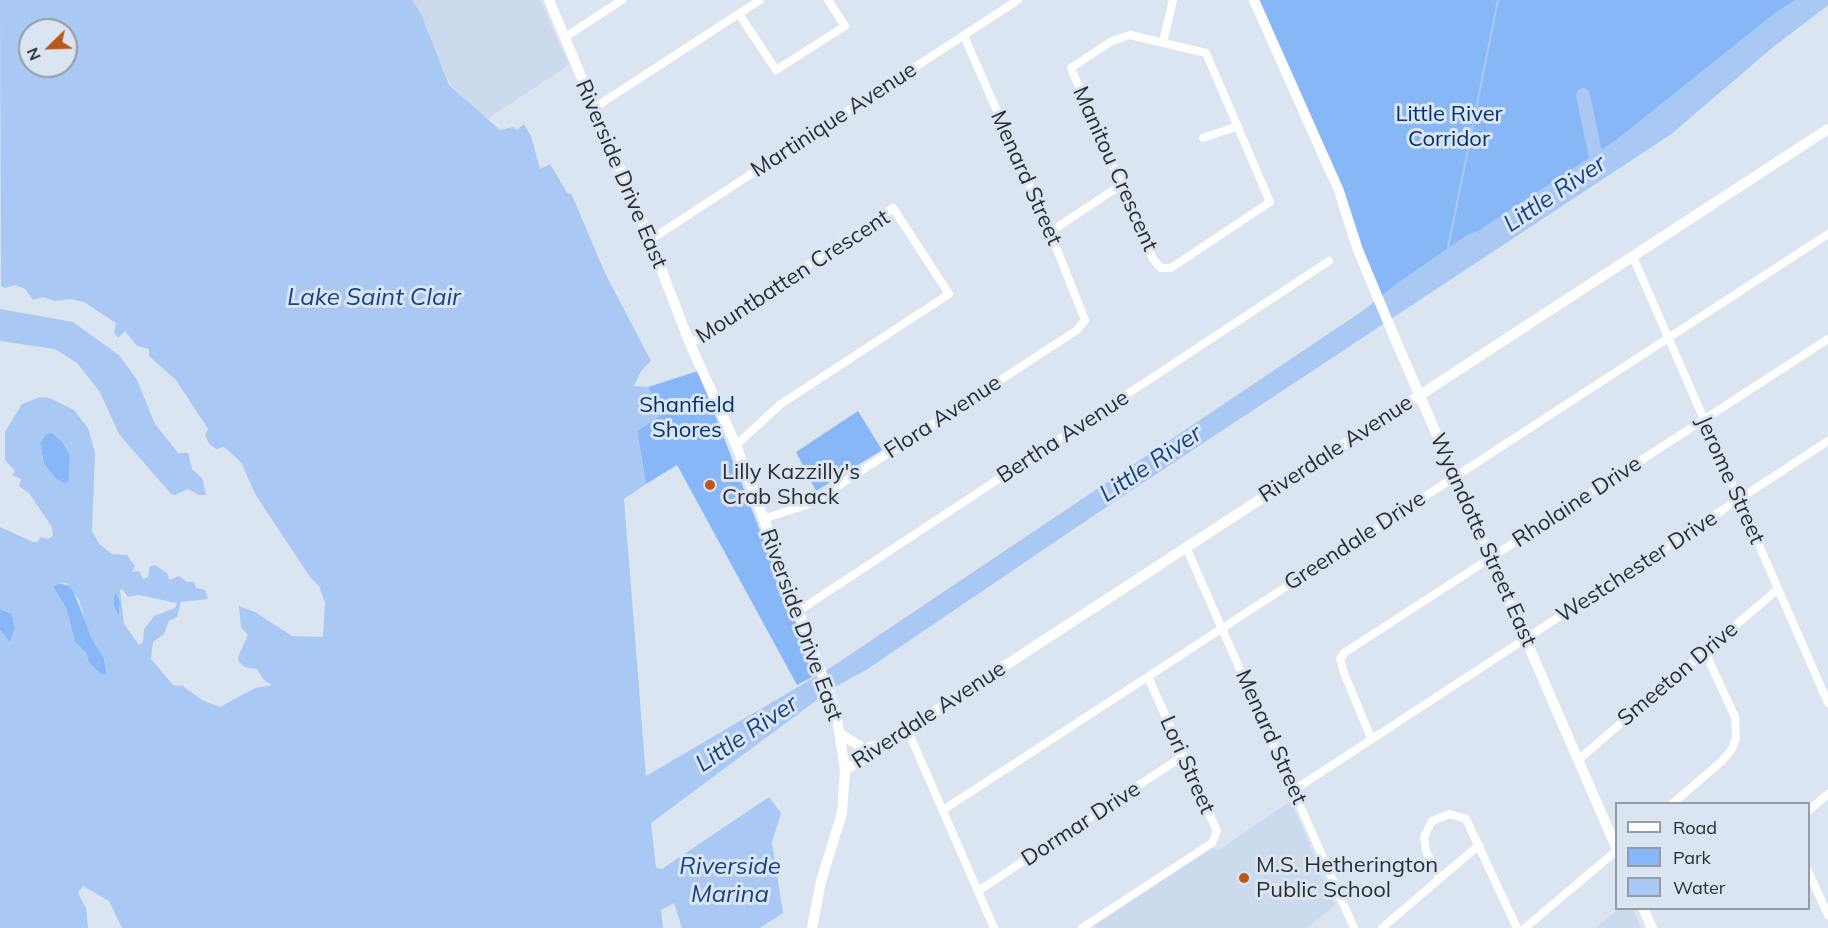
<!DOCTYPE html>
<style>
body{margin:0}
#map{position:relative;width:1828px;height:928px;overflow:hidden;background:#dbe5f2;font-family:Mulish,sans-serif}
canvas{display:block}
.legend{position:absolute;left:1615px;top:802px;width:195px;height:108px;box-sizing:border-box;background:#dbe5f2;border:2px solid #959ca6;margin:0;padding:8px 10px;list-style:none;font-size:18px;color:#2b2f34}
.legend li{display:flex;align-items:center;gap:12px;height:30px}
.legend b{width:30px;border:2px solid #959ca6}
.north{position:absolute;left:18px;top:18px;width:60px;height:60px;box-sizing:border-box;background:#dbe5f2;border:2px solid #959ca6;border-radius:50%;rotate:247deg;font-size:16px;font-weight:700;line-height:24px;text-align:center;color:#2b2f34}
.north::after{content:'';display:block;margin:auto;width:21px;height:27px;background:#b9571c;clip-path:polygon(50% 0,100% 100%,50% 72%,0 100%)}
</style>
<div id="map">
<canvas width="1828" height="928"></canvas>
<ul class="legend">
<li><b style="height:8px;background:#fff"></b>Road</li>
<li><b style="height:16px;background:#88b7f8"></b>Park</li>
<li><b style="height:16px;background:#a9c8f3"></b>Water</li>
</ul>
<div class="north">N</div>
</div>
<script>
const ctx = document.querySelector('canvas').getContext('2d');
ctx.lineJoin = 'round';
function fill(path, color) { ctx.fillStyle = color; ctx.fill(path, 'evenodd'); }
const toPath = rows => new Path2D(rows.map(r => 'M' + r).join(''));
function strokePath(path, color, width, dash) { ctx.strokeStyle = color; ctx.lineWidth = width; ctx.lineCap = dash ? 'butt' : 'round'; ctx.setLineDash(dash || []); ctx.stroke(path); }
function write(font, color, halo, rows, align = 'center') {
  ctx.font = font + ' Mulish,sans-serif'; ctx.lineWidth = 6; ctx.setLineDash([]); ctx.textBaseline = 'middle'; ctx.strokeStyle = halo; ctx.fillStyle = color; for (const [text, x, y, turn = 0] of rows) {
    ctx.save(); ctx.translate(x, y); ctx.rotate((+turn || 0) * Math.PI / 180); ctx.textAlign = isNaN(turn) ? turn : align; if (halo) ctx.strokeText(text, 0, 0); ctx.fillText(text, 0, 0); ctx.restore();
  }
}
const built = toPath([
 [412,0,540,0,569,65,487,119,452,86,446,76],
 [1291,801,1335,905,1307,928,1096,928,1094,925,1212,845,1217,851],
 [1619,908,1633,909,1641,928,1596,928]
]);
const green = toPath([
 [1254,0,1828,0,1828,5,1774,46,1671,134,1387,320],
 [698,371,816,675,797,685,677,465,646,484,637,431,661,415,648,387],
 [858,411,882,450,816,491,796,452],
 [51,432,62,441,70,455,69,481,65,484,56,479,44,464,40,443,46,434],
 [57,583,71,586,94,642,104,658,107,675,101,674,89,663,86,653,75,642,66,608,53,587],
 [115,591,120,601,119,617,113,604],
 [0,609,12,614,15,628,10,643,0,630]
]);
const water = toPath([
 [0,0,412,0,421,14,449,85,500,130,513,127,517,130,524,124,531,136,540,169,550,164,568,194,571,193,605,273,651,361,641,371,634,386,648,387,661,415,637,431,646,484,624,499,646,776,827,670,1364,310,1396,284,1467,235,1478,231,1616,140,1776,12,1795,0,1828,0,1828,5,1774,46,1671,134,1099,512,866,670,833,688,651,823,656,868,662,869,769,797,781,813,772,842,783,913,760,928,682,928,674,903,661,910,663,928,122,928,109,901,83,886,78,893,86,908,88,928,0,928,0,630,10,643,15,628,12,614,0,609,0,527,33,542,38,542,40,537,48,539,53,536,52,527,29,493,19,486,21,479,12,475,15,471,5,460,5,432,22,404,40,397,50,398,74,410,88,428,95,453,92,531,99,544,112,554,127,555,135,566,132,572,139,571,143,579,148,577,150,566,155,565,168,574,169,580,179,576,187,582,194,582,196,588,205,590,208,599,181,602,177,617,169,621,164,634,153,642,151,659,173,685,183,686,202,700,220,707,255,688,272,685,264,680,257,669,245,667,239,662,238,657,248,635,241,627,239,606,255,612,292,636,323,637,325,603,319,586,310,577,255,494,241,462,224,447,216,449,209,444,205,435,208,429,176,380,149,356,149,349,137,346,125,331,118,338,114,332,116,323,84,302,71,299,55,301,42,297,33,300,25,289,15,285,5,288,1,286],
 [30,30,66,30,66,66,30,66],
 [51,433,62,441,70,455,69,481,65,484,56,479,44,464,40,443,46,434],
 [67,583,79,600,90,636,104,658,107,675,101,674,89,663,86,653,75,642,66,608,53,587,57,583],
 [122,589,128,597,139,595,177,603,175,608,154,616,144,629,143,642,139,645,124,624,120,590],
 [115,591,120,601,119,617,113,604],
 [0,309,73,322,120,356,137,380,155,424,178,453,188,453,192,469,202,478,206,495,198,495,188,489,175,495,171,494,119,434,100,392,77,363,55,349,0,341]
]);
const stream = toPath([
 [1447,253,1498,0]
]);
const river = toPath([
 [1583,95,1598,167]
]);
const street = toPath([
 [739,14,776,70,845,26,828,0],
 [1130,35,1206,53,1270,202,1171,268,1161,268,1153,259,1071,68,1112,41,1130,35],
 [564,38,622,0],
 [1163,42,1173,0],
 [594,108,760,0],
 [1203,138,1238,126],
 [1050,232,1121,185],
 [650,240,1018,0],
 [1633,257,1828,703],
 [690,344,893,208,949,294,781,404,736,445],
 [763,519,812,503,1077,330,1085,320,1050,232,964,36],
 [1186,547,1354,928],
 [797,612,1329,261],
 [908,731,994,928],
 [1371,738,1344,673,1340,659,1344,653,1828,339],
 [1578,760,1778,589],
 [1294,790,1828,441],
 [1672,804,1722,761,1732,749,1736,738,1735,717,1705,652],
 [943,810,1828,234],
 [1808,811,1828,794],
 [1808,871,1828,915],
 [1440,879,1426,851,1424,837,1432,821,1450,814,1466,819,1517,928],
 [978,891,1183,756],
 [1082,928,1212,843,1217,831,1148,677],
 [1382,928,1479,845],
 [1525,928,1616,851]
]);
const secondary = toPath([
 [549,0,650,240,690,344,736,445,836,712,845,770,842,813,821,881,812,928],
 [1254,0,1339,191,1358,250,1393,334,1616,847],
 [840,734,863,748,881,745],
 [845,770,1828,129],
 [1643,908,1652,928]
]);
const markers = [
 [710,485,6,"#b9571c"],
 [1244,878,6,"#b9571c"]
];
const parkNames = [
 ["Little River",1449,114],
 ["Corridor",1449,139],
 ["Shanfield",687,405],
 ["Shores",687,430]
];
const streetNames = [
 ["Martinique Avenue",834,120,-33],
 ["Manitou Crescent",1115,169,66],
 ["Riverside Drive East",621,174,67],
 ["Menard Street",1026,178,66],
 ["Mountbatten Crescent",793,277,-33],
 ["Flora Avenue",943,417,-33],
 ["Bertha Avenue",1063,437,-33],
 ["Riverdale Avenue",1336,449,-33],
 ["Jerome Street",1730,480,66],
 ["Rholaine Drive",1577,502,-33],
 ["Wyandotte Street East",1483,540,66],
 ["Greendale Drive",1355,541,-33],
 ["Westchester Drive",1637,567,-33],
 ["Riverside Drive East",801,625,70],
 ["Smeeton Drive",1678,674,-40],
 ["Riverdale Avenue",929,715,-33],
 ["Menard Street",1271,737,66],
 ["Lori Street",1187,765,66],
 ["Dormar Drive",1081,824,-33]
];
const poiNames = [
 ["Lilly Kazzilly's",722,472],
 ["Crab Shack",722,497],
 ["M.S. Hetherington",1256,865],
 ["Public School",1256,890]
];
const waterNames = [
 ["Little River",1555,194,-34],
 ["Lake Saint Clair",374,298],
 ["Little River",1151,464,-34],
 ["Little River",747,734,-34],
 ["Riverside",730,867],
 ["Marina",730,895]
];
fill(built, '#ccdaee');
fill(green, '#88b7f8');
fill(water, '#a9c8f3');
strokePath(stream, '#a9c8f3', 2);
strokePath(river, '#a9c8f3', 14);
strokePath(street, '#fff', 8);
strokePath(secondary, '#fff', 10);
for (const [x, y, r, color] of markers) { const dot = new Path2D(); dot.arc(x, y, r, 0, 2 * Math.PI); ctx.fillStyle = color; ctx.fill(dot); strokePath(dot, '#dbe5f2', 2); }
write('22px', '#00336f', '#dbe5f2', parkNames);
write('22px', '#2b2f34', '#dbe5f2', streetNames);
write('22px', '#2b2f34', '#dbe5f2', poiNames, 'left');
write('italic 24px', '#144483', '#dbe5f2', waterNames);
</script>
